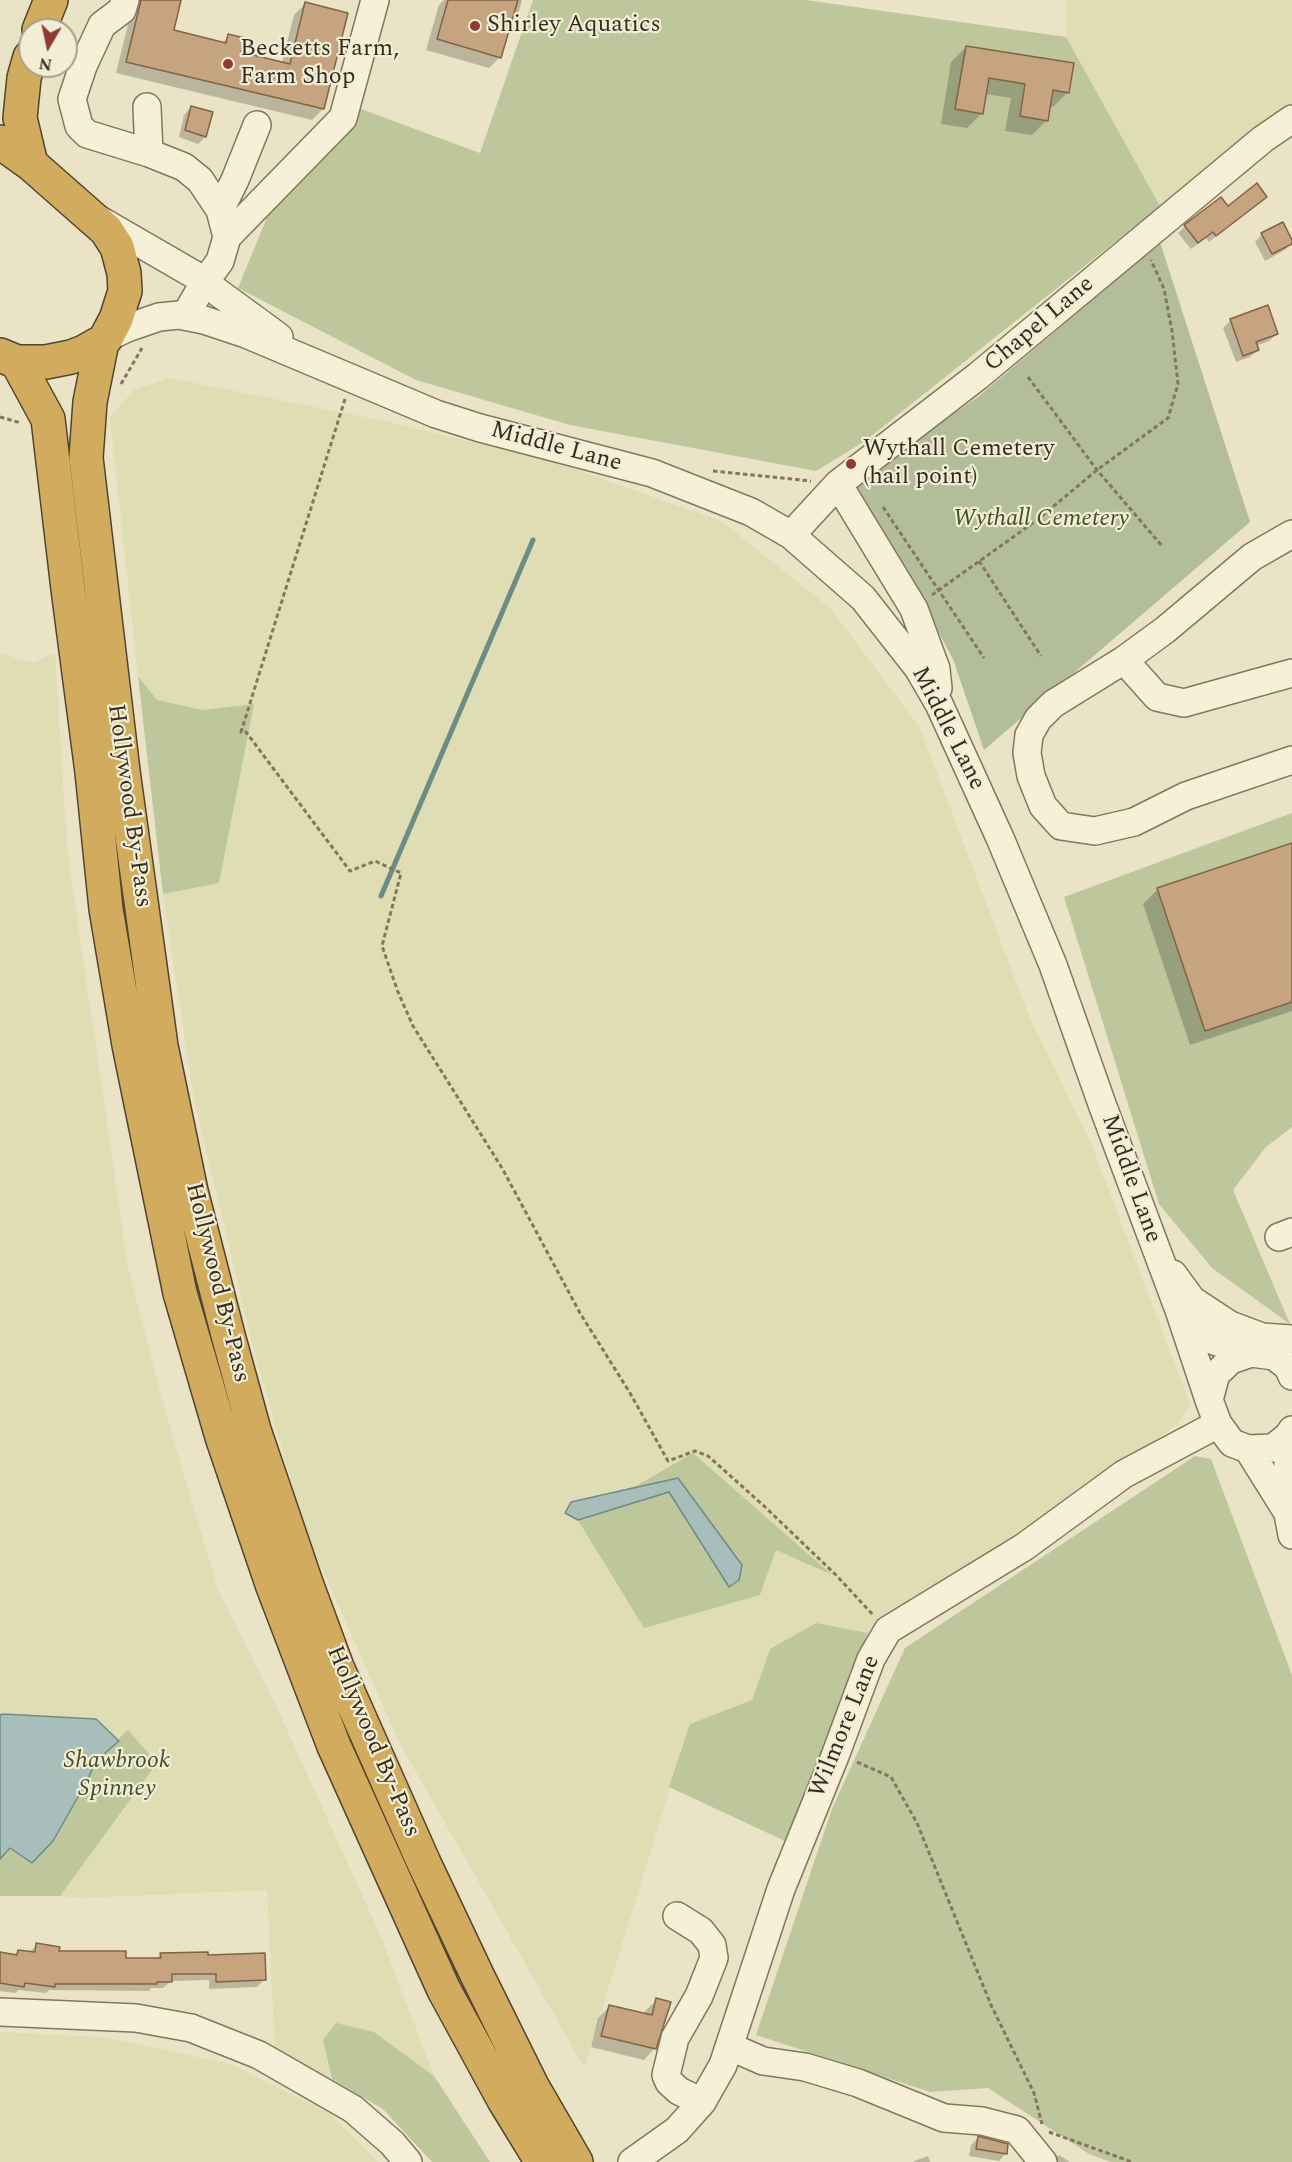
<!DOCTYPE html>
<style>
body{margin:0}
#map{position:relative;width:1292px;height:2162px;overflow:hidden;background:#eae3c6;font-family:Spectral,serif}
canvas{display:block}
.north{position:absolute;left:18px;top:18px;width:60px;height:60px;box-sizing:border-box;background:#f2edd5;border:2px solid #a6a08d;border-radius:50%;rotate:189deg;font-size:16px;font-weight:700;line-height:24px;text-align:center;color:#352c20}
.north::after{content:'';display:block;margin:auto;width:21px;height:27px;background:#8d3c33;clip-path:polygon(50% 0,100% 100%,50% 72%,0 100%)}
</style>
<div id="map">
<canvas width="1292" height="2162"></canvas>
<div class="north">N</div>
</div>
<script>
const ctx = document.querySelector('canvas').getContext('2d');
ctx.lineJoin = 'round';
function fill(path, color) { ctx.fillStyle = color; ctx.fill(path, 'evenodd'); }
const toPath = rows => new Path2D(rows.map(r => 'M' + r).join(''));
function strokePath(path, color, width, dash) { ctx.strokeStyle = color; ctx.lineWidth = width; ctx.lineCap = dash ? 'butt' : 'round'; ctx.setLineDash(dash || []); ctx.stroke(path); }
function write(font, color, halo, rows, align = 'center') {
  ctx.font = font + ' Spectral,serif'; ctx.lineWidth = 4.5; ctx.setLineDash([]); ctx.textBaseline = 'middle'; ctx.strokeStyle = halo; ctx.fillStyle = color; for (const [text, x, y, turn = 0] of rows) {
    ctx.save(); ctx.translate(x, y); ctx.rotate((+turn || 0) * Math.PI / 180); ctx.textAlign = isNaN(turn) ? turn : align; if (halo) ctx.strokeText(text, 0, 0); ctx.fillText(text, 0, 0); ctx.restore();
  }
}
const farmland = toPath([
 [1066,0,1292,0,1292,107,1160,206,1066,37],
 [169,378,380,420,554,462,721,521,830,608,919,726,1031,1021,1091,1143,1190,1404,1178,1424,1035,1525,880,1616,868,1633,816,1623,770,1649,752,1700,690,1724,584,2067,399,1742,306,1532,254,1351,194,1099,163,894,219,882,253,705,203,710,157,700,138,676,110,417,134,390],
 [693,1454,830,1574,776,1550,760,1595,725,1604,578,1521],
 [0,653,32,663,55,653,67,848,128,1268,167,1418,218,1590,278,1710,379,1932,434,2076,374,2032,323,2041,331,2079,275,2051,267,1890,80,1898,60,1896,157,1763,128,1731,119,1741,96,1719,3,1714,0,1715],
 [0,2032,103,2037,231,2064,330,2114,378,2162,0,2162]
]);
const green = toPath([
 [533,0,806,0,1066,37,1160,206,865,441,816,471,570,425,416,380,238,288,268,215,361,109,480,153],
 [138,676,157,700,203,710,254,704,219,883,163,894],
 [1292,813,1292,1127,1266,1147,1233,1190,1290,1324,1212,1268,1159,1204,1064,897],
 [693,1453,832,1575,776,1550,760,1595,644,1628,578,1520,606,1511,597,1497,636,1486],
 [1195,1456,1211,1459,1292,1675,1292,2162,1111,2162,1089,2154,988,2088,930,2092,756,2035,832,1809,905,1648],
 [816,1623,868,1633,787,1842,669,1787,690,1724,752,1700,770,1649],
 [128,1730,157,1763,60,1896,0,1896,0,1859,10,1848,32,1862,53,1841,87,1781,96,1761],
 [336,2023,374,2032,434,2076,490,2162,432,2162,383,2109,332,2079,323,2040]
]);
const cemetery = toPath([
 [1159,239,1250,522,984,750,953,659,922,602,852,483,978,397,1148,253]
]);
const water = toPath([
 [678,1478,742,1565,739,1580,729,1587,669,1492,578,1520,565,1513,571,1502,678,1478],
 [3,1714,96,1719,119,1741,96,1761,87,1781,53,1841,32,1863,10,1848,0,1859,0,1715,3,1714]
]);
const shadow = toPath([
 [134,0,180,0,172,31,222,43,229,36,240,53,282,63,294,15,305,4,323,109,312,120,116,73],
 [444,0,522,0,519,11,511,19,500,57,489,68,426,50,439,5],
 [966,47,1068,92,1053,107,1049,106,1047,120,1032,135,1005,131,1011,98,985,94,982,113,967,128,941,124,951,62],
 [191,107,211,113,205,137,198,144,179,137,184,115],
 [1265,197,1209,242,1206,238,1191,249,1178,233,1185,226,1228,208],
 [1262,234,1292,243,1285,250,1265,261,1255,242],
 [1231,320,1277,334,1269,341,1256,346,1258,350,1250,357,1236,362,1223,328],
 [1292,845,1292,1011,1190,1045,1143,904,1158,889],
 [37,1945,57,1953,125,1960,155,1960,161,1954,207,1957,265,1979,257,1987,209,1989,209,1980,171,1981,163,1988,151,1988,149,1991,49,1990,46,1993,19,1990,15,1993,0,1991,0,1954,13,1956,18,1951,29,1953],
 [657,2000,655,2048,644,2060,591,2047,598,2018,609,2007,644,2015,645,2011],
 [978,2138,1006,2153,999,2161,969,2156,971,2145],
 [1059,2155,1070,2162,1052,2162],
 [928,2156,930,2162,912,2162]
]);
const stream = toPath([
 [381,896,533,540]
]);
const building = toPath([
 [141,0,181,0,174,30,226,43,228,34,245,38,241,52,290,64,305,2,348,13,324,109,126,62,141,0],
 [448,0,518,0,501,58,437,39,448,0],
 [966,46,1074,63,1069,93,1053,90,1048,121,1020,116,1025,84,989,78,983,114,955,109,966,46],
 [191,106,213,112,206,137,185,130,191,106],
 [1257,183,1267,197,1216,236,1213,232,1198,243,1184,225,1221,197,1228,206,1257,183],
 [1283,222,1292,240,1292,244,1272,254,1261,233,1283,222],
 [1268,305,1278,334,1256,342,1259,350,1243,356,1230,319,1268,305],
 [1292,843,1292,1002,1205,1031,1157,888,1292,843],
 [36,1943,60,1947,59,1951,126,1951,126,1958,161,1958,160,1953,208,1952,208,1955,265,1953,266,1980,216,1982,216,1974,172,1974,172,1982,157,1982,157,1984,55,1984,55,1987,25,1983,24,1987,0,1983,0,1952,17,1955,18,1950,35,1952,36,1943],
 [656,1998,671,2002,656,2049,601,2036,609,2005,652,2015,656,1998],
 [978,2136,1008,2144,1007,2154,976,2149,978,2136]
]);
const path = toPath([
 [1028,377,1097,470,1162,546],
 [121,384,142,348],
 [345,399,241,732,246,732,350,871,375,861,401,873,382,946,398,992,413,1026,502,1168,580,1313,630,1393,668,1461,695,1451,708,1456,764,1506,837,1576,874,1616],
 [0,417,21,423],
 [713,471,811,481],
 [883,507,984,658],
 [979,561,1041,656],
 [932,595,1037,520,1097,470,1168,418,1178,384,1172,331,1164,289,1151,260],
 [857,1762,891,1777,917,1823,991,2005,1034,2093,1042,2124],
 [1049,2132,1132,2162]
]);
const minor = toPath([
 [125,0,122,10,102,25,83,66,72,99,79,126,87,134,149,153,184,167,200,180,220,210,227,237,220,261,204,283,185,316],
 [147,107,149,153],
 [220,210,235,180,257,125],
 [98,219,193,274,279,337],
 [227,237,343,118,375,0],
 [106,338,127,328,159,317,179,315,204,320,246,334,436,414,480,428,652,473,751,512,791,535,863,598,918,668,939,704,1000,838,1053,965,1102,1104,1179,1310,1209,1400],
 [838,484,914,609,936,669,938,688],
 [1292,534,1252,557,1165,630,1124,660,1053,704,1038,719,1029,735,1027,753,1031,776,1043,806,1061,826,1095,831,1134,822,1186,796,1292,760],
 [791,535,838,484,978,376,1263,139,1292,119],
 [1124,660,1157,697,1184,703,1292,673],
 [1279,1237,1292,1232],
 [1173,1274,1192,1300,1230,1325,1262,1337,1292,1339],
 [1180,1311,1214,1341,1251,1353],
 [1292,1376,1288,1367,1274,1356,1251,1353,1231,1360,1216,1374,1209,1400,1218,1424,1232,1443,1248,1449,1273,1448,1288,1436,1292,1430],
 [1288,1436,1288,1514,1292,1535],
 [1248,1449,1288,1513],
 [677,1916,701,1931,712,1945,714,1958,699,1996,675,2038,666,2075,669,2082,679,2091,702,2102],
 [0,2012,136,2018,191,2028,259,2055,353,2109,392,2143,408,2162],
 [731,2047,763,2061,805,2067,858,2083,944,2118,982,2121,1017,2130,1043,2162],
 [632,2162,677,2130,702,2102,723,2065,781,1889,835,1756,871,1659,888,1630,1024,1547,1124,1474,1218,1424]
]);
const highway = toPath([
 [39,30,51,0],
 [30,57,24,78,20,118,31,164],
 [0,142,31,164,106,230,117,247,124,273,125,291,116,319,106,338,102,342,84,352,71,357,46,362,17,362,0,355],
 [102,342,90,402,86,458,123,771,161,1046,191,1191,228,1335,254,1430,306,1583,337,1667,424,1863,477,1975,532,2086,576,2162],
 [17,362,48,419,68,589,92,772,106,909,129,1045,180,1293,222,1437,272,1584,334,1746,444,1990,504,2100,542,2162]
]);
const markers = [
 [475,26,6,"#8d3c33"],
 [228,64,6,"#8d3c33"],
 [851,464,6,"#8d3c33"]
];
const poiNames = [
 ["Shirley Aquatics",487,26],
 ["Becketts Farm,",240,50],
 ["Farm Shop",240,78],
 ["Wythall Cemetery",863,450],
 ["(hail point)",863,478]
];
const streetNames = [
 ["Chapel Lane",1040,325,-40],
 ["Middle Lane",556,448,15],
 ["Middle Lane",947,729,63],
 ["Hollywood By-Pass",128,806,82],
 ["Middle Lane",1130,1179,70],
 ["Hollywood By-Pass",216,1283,76],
 ["Wilmore Lane",846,1727,-68],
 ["Hollywood By-Pass",372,1742,67]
];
const parkNames = [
 ["Wythall Cemetery",1041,520],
 ["Shawbrook",117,1762],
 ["Spinney",117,1790]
];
fill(farmland, '#dfddb4');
fill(green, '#bdc79b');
fill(cemetery, '#b4bd99');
fill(water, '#a7beba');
strokePath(water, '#6e8b87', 1.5);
fill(shadow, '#0003');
strokePath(stream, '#6e8b87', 5);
fill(building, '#c5a47f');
strokePath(building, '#816345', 1.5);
strokePath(minor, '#84765d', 30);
strokePath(highway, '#524431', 36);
strokePath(path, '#84765d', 3, [4.5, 3]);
strokePath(minor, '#f6f0d8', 27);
strokePath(highway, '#d1ac5e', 33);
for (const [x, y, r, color] of markers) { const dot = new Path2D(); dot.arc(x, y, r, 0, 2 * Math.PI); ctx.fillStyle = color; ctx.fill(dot); strokePath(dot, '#f2edd5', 2); }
write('24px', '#352c20', '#f2edd5', poiNames, 'left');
write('24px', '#352c20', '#f2edd5', streetNames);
write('italic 24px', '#415028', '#f2edd5', parkNames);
</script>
